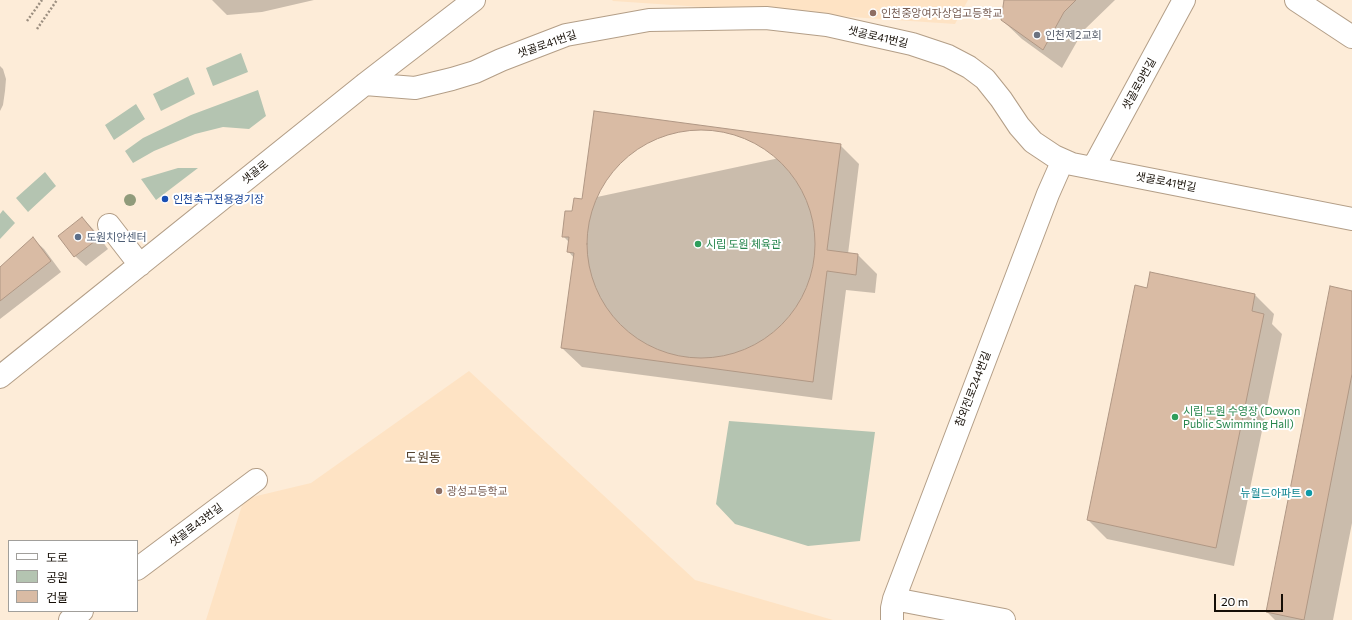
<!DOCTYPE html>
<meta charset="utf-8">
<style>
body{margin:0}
#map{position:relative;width:1352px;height:620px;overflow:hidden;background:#fdecd8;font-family:Commissioner,"Noto Sans KR",sans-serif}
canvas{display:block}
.legend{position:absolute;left:8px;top:540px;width:130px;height:72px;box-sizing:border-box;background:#fff;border:1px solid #a19f9b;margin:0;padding:5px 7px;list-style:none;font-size:12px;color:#150e06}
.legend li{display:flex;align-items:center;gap:8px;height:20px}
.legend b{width:20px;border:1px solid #a19f9b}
.scale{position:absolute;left:1214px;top:594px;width:69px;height:18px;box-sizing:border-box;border:2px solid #150e06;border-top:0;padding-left:5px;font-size:12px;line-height:14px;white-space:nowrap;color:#150e06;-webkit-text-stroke:3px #fff;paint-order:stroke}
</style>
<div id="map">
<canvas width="1352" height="620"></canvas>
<ul class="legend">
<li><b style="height:5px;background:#fff"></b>도로</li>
<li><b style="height:11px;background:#b4c4b1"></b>공원</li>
<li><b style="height:11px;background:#d9bba4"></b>건물</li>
</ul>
<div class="scale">20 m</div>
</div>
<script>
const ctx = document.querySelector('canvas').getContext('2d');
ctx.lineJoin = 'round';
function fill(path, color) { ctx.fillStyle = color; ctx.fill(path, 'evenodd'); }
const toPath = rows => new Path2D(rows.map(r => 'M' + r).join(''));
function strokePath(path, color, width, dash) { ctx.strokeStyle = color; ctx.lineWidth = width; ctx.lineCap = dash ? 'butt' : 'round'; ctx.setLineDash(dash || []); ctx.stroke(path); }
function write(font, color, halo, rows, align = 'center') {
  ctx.font = font + ' Commissioner,"Noto Sans KR",sans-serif'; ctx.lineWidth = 4; ctx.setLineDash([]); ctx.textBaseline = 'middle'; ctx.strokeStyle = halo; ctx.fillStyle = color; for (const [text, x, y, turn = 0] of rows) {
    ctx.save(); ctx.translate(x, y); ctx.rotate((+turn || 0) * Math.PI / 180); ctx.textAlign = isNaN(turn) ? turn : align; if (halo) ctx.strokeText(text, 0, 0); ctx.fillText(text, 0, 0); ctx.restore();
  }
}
const built = toPath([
 [612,0,968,0,955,24,613,1],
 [469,371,695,580,833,620,206,620,244,499,311,483]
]);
const green = toPath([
 [241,53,248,72,213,86,206,68],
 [188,77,195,94,161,111,153,94],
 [258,90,266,116,249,129,223,127,195,134,154,151,133,163,125,151,143,138,191,115],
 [136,104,145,119,114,140,105,125],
 [178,168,198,168,156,200,141,179],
 [45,172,56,186,28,212,16,198],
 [3,210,15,223,0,239,0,214],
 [729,421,875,432,860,541,808,546,735,524,716,504]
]);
const shadow = toPath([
 [212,0,314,0,262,12,227,15],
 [1005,0,1115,0,1083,31,1062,68,1022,39,1002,20],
 [0,66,3,69,6,79,5,91,3,105,0,111],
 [840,145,859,164,848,254,858,255,877,274,875,293,846,290,832,400,582,367,562,348,574,258,568,251,569,242,563,236,573,213,583,200],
 [82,218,93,229,108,249,86,266,75,256,60,236],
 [33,239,44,249,61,272,0,319,0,269],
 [1148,289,1255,295,1274,314,1272,324,1282,334,1234,566,1107,539,1088,520],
 [1352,292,1352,523,1333,620,1275,620,1267,612]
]);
const building = toPath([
 [1004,0,1076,0,1064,12,1043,50,1001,20,1004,0],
 [594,111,841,144,827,250,858,254,856,275,827,271,813,382,561,348,574,253,567,252,569,237,562,237,565,211,572,211,574,198,582,199,594,111],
 '587 244a114 114 0 1 1 228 0a114 114 0 1 1-228 0Z',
 [82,217,99,238,74,257,58,236,82,217],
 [33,237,51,261,0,301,0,267,33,237],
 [1150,272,1255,294,1252,311,1264,314,1216,548,1087,520,1135,285,1147,288,1150,272],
 [1330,286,1352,291,1352,374,1304,620,1266,612,1330,286]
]);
const path = toPath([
 [27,21,42,0],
 [37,29,57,0]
]);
const minor = toPath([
 [1296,0,1352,37],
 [365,84,415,88,452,79,475,72,501,60,566,35,649,20,766,18,827,25,912,44,948,56,969,67,985,79,1001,99,1019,126,1033,142,1054,156,1072,164,1352,219],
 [1093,168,1184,0],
 [109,225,140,265],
 [0,377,365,84,474,0],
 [137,569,256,480],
 [894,599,1004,620],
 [70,620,82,611],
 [892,620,892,608,894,599,1048,194,1063,160]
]);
const trees = [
 [130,200]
];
const markers = [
 [873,13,4,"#8d6e63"],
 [1037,35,4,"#6b7280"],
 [165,199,4,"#1a4fb4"],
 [78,237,4,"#5c6f8a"],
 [698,244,4,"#2e9e5b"],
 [1175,417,4,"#2e9e5b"],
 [439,491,4,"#8d6e63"],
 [1309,493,4,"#0f9aa8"]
];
const educationNames = [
 ["인천중앙여자상업고등학교",881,13],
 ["광성고등학교",447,491]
];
const worshipNames = [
 ["인천제2교회",1045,35]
];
const streetNames = [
 ["샛골로41번길",878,37,13],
 ["샛골로41번길",547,44,-19],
 ["샛골로9번길",1139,84,-61],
 ["샛골로",255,172,-39],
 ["샛골로41번길",1166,182,11],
 ["참외전로244번길",973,389,-69],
 ["샛골로43번길",196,525,-37]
];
const transitNames = [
 ["인천축구전용경기장",173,199]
];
const serviceNames = [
 ["도원치안센터",86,237]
];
const leisureNames = [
 ["시립 도원 체육관",706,244],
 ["시립 도원 수영장 (Dowon",1183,411],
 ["Public Swimming Hall)",1183,424]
];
const cultureNames = [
 ["뉴월드아파트",1301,493]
];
const quarterNames = [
 ["도원동",423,458]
];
fill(built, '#fee3c4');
fill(green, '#b4c4b1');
fill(shadow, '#0003');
fill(building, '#d9bba4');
strokePath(building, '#b09784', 1);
strokePath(minor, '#b39e87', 24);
strokePath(path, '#9c8f80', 2.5, [2, 2]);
strokePath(minor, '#fff', 22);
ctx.fillStyle = '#909b7b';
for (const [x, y] of trees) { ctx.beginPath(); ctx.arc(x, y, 6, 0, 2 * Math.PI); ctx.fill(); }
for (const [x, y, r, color] of markers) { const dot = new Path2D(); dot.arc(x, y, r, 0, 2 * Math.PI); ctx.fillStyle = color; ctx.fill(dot); strokePath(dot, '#fff', 1.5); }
write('11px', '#785e54', '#fff', educationNames, 'left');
write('11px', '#5b616d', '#fff', worshipNames, 'left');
write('11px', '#150e06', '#fff', streetNames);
write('11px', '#164399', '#fff', transitNames, 'left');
write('11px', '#4e5e75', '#fff', serviceNames, 'left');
write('11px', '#27864d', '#fff', leisureNames, 'left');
write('11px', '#0d838f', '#fff', cultureNames, 'right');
write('13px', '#54422e', '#fff', quarterNames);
</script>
